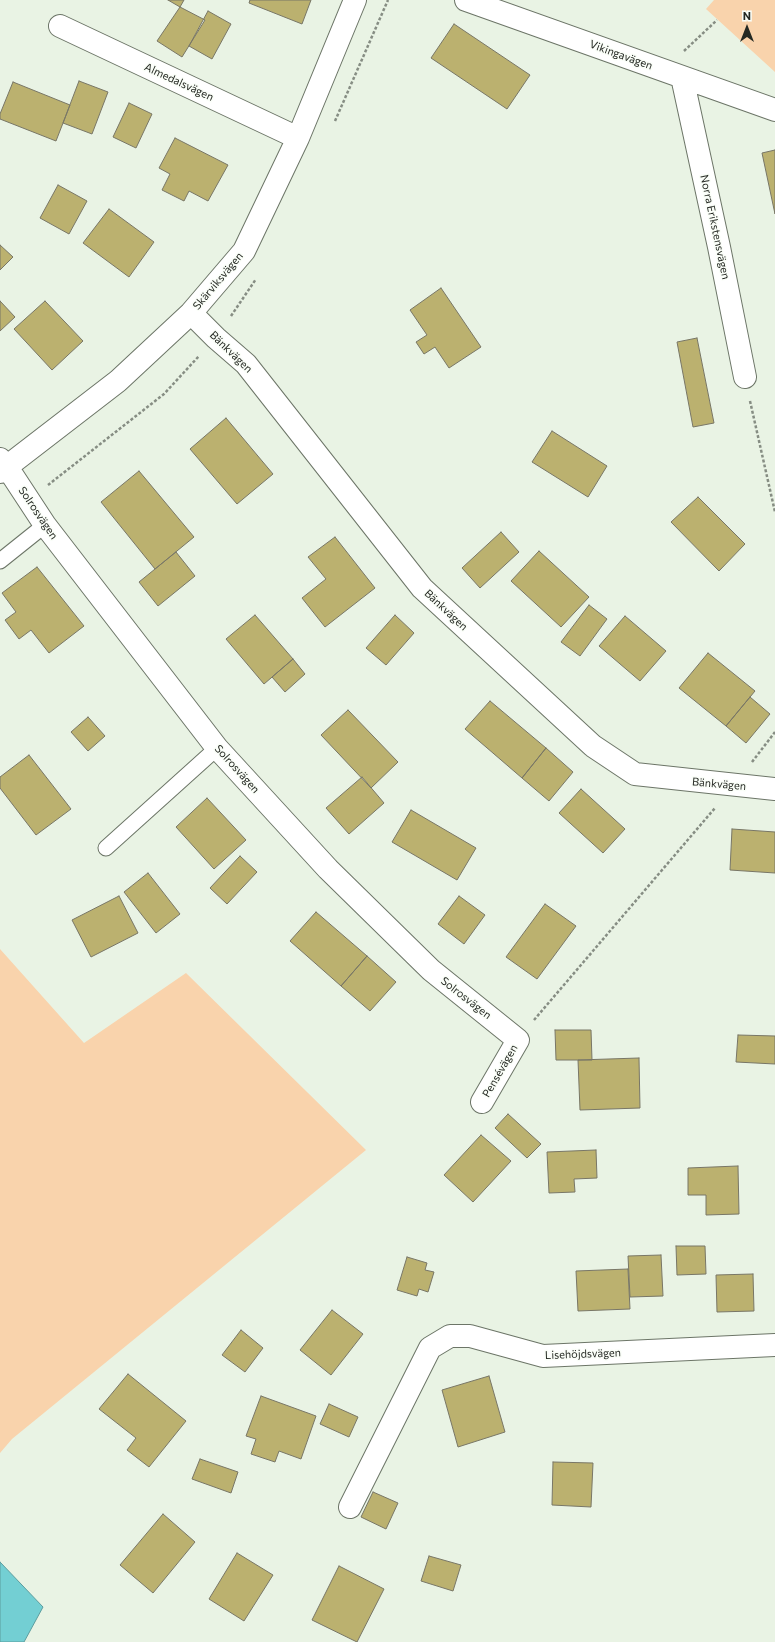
<!DOCTYPE html>
<meta charset="utf-8">
<style>
body{margin:0}
#map{position:relative;width:775px;height:1642px;overflow:hidden;background:#e9f3e4;font-family:Commissioner,sans-serif}
canvas{display:block}
.north{position:absolute;left:727px;top:8px;width:40px;height:40px;-webkit-text-stroke:3px #fafef8;paint-order:stroke;rotate:0deg;font-size:11px;font-weight:700;line-height:16px;text-align:center;color:#252923}
.north::after{content:'';display:block;margin:auto;width:14px;height:18px;background:#252923;clip-path:polygon(50% 0,100% 100%,50% 72%,0 100%)}
</style>
<div id="map">
<canvas width="775" height="1642"></canvas>
<div class="north">N</div>
</div>
<script>
const ctx = document.querySelector('canvas').getContext('2d');
ctx.lineJoin = 'round';
function fill(path, color) { ctx.fillStyle = color; ctx.fill(path, 'evenodd'); }
const toPath = rows => new Path2D(rows.map(r => 'M' + r).join(''));
function strokePath(path, color, width, dash) { ctx.strokeStyle = color; ctx.lineWidth = width; ctx.lineCap = dash ? 'butt' : 'round'; ctx.setLineDash(dash || []); ctx.stroke(path); }
function write(font, color, halo, rows, align = 'center') {
  ctx.font = font + ' Commissioner,sans-serif'; ctx.lineWidth = 3; ctx.setLineDash([]); ctx.textBaseline = 'middle'; ctx.strokeStyle = halo; ctx.fillStyle = color; for (const [text, x, y, turn = 0] of rows) {
    ctx.save(); ctx.translate(x, y); ctx.rotate((+turn || 0) * Math.PI / 180); ctx.textAlign = isNaN(turn) ? turn : align; if (halo) ctx.strokeText(text, 0, 0); ctx.fillText(text, 0, 0); ctx.restore();
  }
}
const green = toPath([
 [714,0,775,0,775,72,706,9],
 [0,949,84,1043,186,973,366,1150,12,1439,0,1453]
]);
const water = toPath([
 [0,1562,43,1607,24,1642,0,1642,0,1562]
]);
const building = toPath([
 [168,0,184,0,180,7,168,0],
 [250,0,311,0,302,24,249,3,250,0],
 [180,7,205,20,182,57,157,41,180,7],
 [208,11,231,24,212,59,189,46,208,11],
 [454,24,530,75,507,109,431,58,454,24],
 [79,81,108,92,92,134,63,123,79,81],
 [13,82,70,105,56,141,0,119,0,114,13,82],
 [129,103,152,114,136,148,113,137,129,103],
 [175,138,228,165,208,201,189,191,184,201,162,190,170,174,159,168,175,138],
 [775,150,775,214,762,153,775,150],
 [58,185,87,201,69,234,40,218,58,185],
 [109,209,154,242,129,277,83,243,109,209],
 [0,245,13,257,0,270,0,245],
 [441,288,481,347,449,368,435,347,424,354,416,342,427,335,410,310,441,288],
 [0,301,15,317,0,331,0,301],
 [45,301,83,341,52,370,14,329,45,301],
 [697,338,714,423,693,427,677,342,697,338],
 [226,418,273,474,237,504,190,449,226,418],
 [552,431,607,466,588,497,532,462,552,431],
 [139,471,194,537,155,569,101,502,139,471],
 [698,497,745,544,719,571,671,522,698,497],
 [501,532,519,552,480,588,462,568,501,532],
 [335,537,375,588,325,627,302,598,326,579,308,557,335,537],
 [539,551,589,597,561,627,511,581,539,551],
 [176,552,195,576,158,606,139,582,176,552],
 [37,567,84,626,49,653,31,630,19,639,5,620,16,612,2,593,37,567],
 [589,605,607,619,580,656,561,642,589,605],
 [255,615,293,659,264,684,226,639,255,615],
 [395,615,414,633,386,665,366,648,395,615],
 [625,616,666,651,640,681,599,646,625,616],
 [708,653,755,691,726,726,679,688,708,653],
 [293,659,305,674,285,692,272,677,293,659],
 [750,697,770,714,746,743,726,726,750,697],
 [490,701,546,748,522,778,465,729,490,701],
 [348,710,398,762,371,788,321,735,348,710],
 [88,717,105,736,88,751,71,732,88,717],
 [546,748,573,772,549,801,522,778,546,748],
 [29,755,71,809,36,835,0,788,0,777,29,755],
 [362,777,384,803,349,834,326,808,362,777],
 [581,789,625,829,603,853,559,813,581,789],
 [207,798,246,840,214,869,176,827,207,798],
 [411,810,476,848,457,880,392,842,411,810],
 [732,829,775,832,775,873,730,870,732,829],
 [240,856,257,872,227,904,210,888,240,856],
 [148,873,180,914,156,933,124,892,148,873],
 [119,896,138,933,91,957,72,920,119,896],
 [459,896,485,915,464,944,438,924,459,896],
 [545,904,576,926,537,979,506,957,545,904],
 [316,912,367,956,341,986,290,941,316,912],
 [367,956,396,982,370,1011,341,986,367,956],
 [555,1030,591,1030,592,1060,556,1060,555,1030],
 [738,1035,775,1036,775,1064,736,1062,738,1035],
 [639,1058,640,1108,580,1110,578,1060,639,1058],
 [508,1114,541,1144,527,1158,495,1128,508,1114],
 [481,1135,511,1161,473,1202,444,1175,481,1135],
 [596,1150,597,1178,574,1179,575,1192,549,1193,547,1152,596,1150],
 [738,1166,739,1214,706,1215,706,1195,688,1195,688,1168,738,1166],
 [676,1246,705,1246,706,1274,677,1275,676,1246],
 [661,1255,663,1296,630,1297,628,1256,661,1255],
 [407,1257,427,1263,425,1270,434,1272,428,1292,419,1289,417,1296,397,1290,407,1257],
 [628,1269,630,1309,578,1311,576,1271,628,1269],
 [753,1274,754,1311,717,1312,716,1275,753,1274],
 [332,1310,363,1334,331,1375,300,1350,332,1310],
 [241,1330,263,1348,245,1372,222,1355,241,1330],
 [128,1374,186,1421,149,1467,127,1450,136,1438,99,1409,128,1374],
 [489,1376,505,1432,458,1447,442,1390,489,1376],
 [261,1396,316,1416,301,1459,279,1451,275,1462,251,1454,256,1439,246,1436,261,1396],
 [329,1404,358,1417,349,1437,320,1424,329,1404],
 [200,1459,238,1472,231,1493,192,1479,200,1459],
 [553,1462,593,1463,591,1507,552,1505,553,1462],
 [373,1492,398,1503,386,1529,361,1517,373,1492],
 [163,1514,195,1542,153,1593,120,1565,163,1514],
 [237,1553,273,1575,244,1621,209,1599,237,1553],
 [429,1556,461,1565,453,1591,421,1581,429,1556],
 [339,1566,384,1589,357,1642,312,1620,339,1566]
]);
const path = toPath([
 [684,51,717,20],
 [335,121,388,0],
 [231,316,256,279],
 [750,401,775,512],
 [48,485,164,394,199,356],
 [752,762,775,732],
 [534,1020,715,808]
]);
const lane = toPath([
 [0,561,45,525],
 [106,848,217,748]
]);
const street = toPath([
 [466,0,775,110],
 [60,26,298,138],
 [682,77,719,247,745,377],
 [191,313,216,338,246,364,422,588,593,746,635,774,775,789],
 [0,459,7,467,45,525,217,748,328,869,431,970,518,1040,482,1102],
 [0,472,118,381,191,313,244,251,298,138,355,0],
 [350,1507,430,1348,450,1336,470,1336,543,1356,775,1345]
]);
const streetNames = [
 ["Vikingavägen",621,55,20],
 ["Almedalsvägen",179,82,25],
 ["Norra Erikstensvägen",715,227,78],
 ["Skärviksvägen",218,281,-50],
 ["Bänkvägen",231,352,44],
 ["Solrosvägen",38,513,56],
 ["Bänkvägen",446,610,43],
 ["Solrosvägen",237,769,48],
 ["Bänkvägen",719,784,5],
 ["Solrosvägen",466,998,38],
 ["Pensévägen",500,1071,-60],
 ["Lisehöjdsvägen",583,1354,-2]
];
fill(green, '#f9d3ac');
fill(water, '#73cfd3');
strokePath(water, '#5c9d9e', 1);
fill(building, '#bbb16f');
strokePath(building, '#787666', 1);
strokePath(lane, '#6c7567', 17);
strokePath(street, '#6c7567', 24);
strokePath(path, '#868d83', 2.5, [3, 2]);
strokePath(lane, '#fff', 15);
strokePath(street, '#fff', 22);
write('11px', '#252923', '#fafef8', streetNames);
</script>
